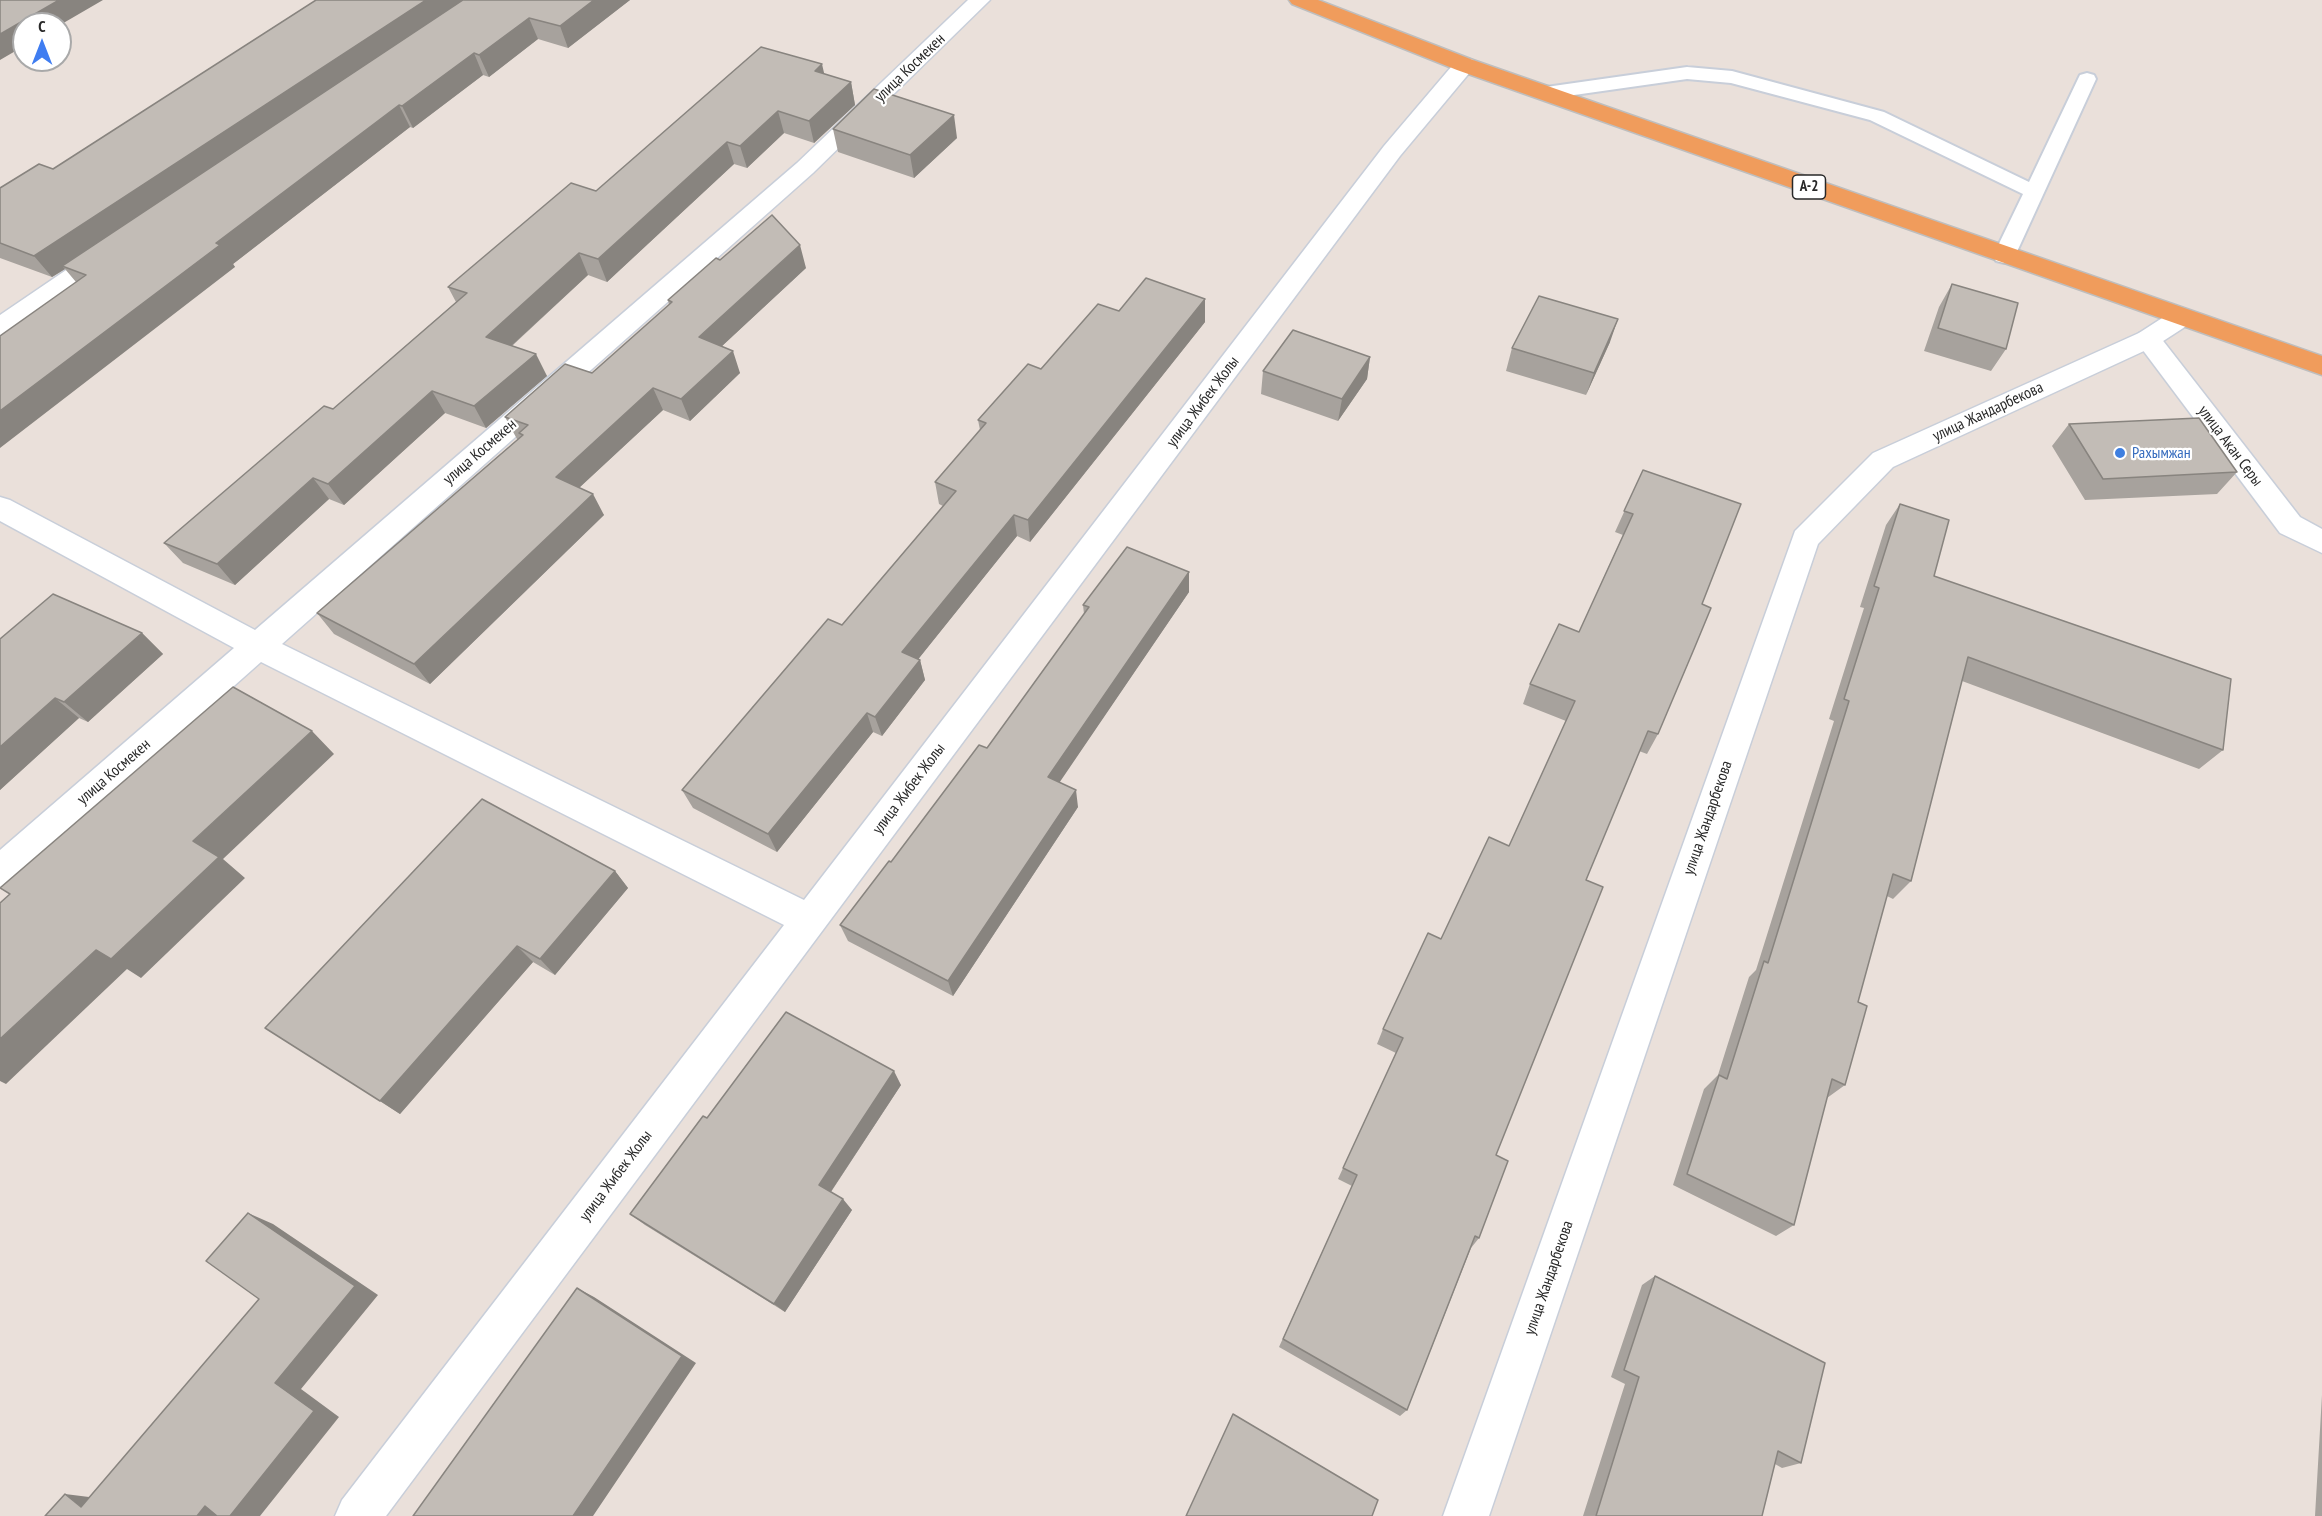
<!DOCTYPE html>
<meta charset="utf-8">
<style>
body{margin:0}
#map{position:relative;width:2322px;height:1516px;overflow:hidden;background:#eae0da;font-family:"PT Sans Narrow",sans-serif}
canvas{display:block}
.north{position:absolute;left:12px;top:12px;width:60px;height:60px;box-sizing:border-box;background:#fff;border:2px solid #a9a9a9;border-radius:50%;rotate:0deg;font-size:16px;font-weight:700;line-height:24px;text-align:center;color:#282828}
.north::after{content:'';display:block;margin:auto;width:21px;height:27px;background:#3f7df1;clip-path:polygon(50% 0,100% 100%,50% 72%,0 100%)}
</style>
<div id="map">
<canvas width="2322" height="1516"></canvas>
<div class="north">С</div>
</div>
<script>
const ctx = document.querySelector('canvas').getContext('2d');
ctx.lineJoin = 'round';
const toPath = rows => new Path2D(rows.map(r => 'M' + r).join(''));
function strokePath(path, color, width, dash) { ctx.strokeStyle = color; ctx.lineWidth = width; ctx.lineCap = dash ? 'butt' : 'round'; ctx.setLineDash(dash || []); ctx.stroke(path); }
function fill(path, color) { ctx.fillStyle = color; ctx.fill(path, 'evenodd'); }
function write(font, color, halo, rows, align = 'center') {
  ctx.font = font + ' "PT Sans Narrow",sans-serif'; ctx.lineWidth = 4.5; ctx.setLineDash([]); ctx.textBaseline = 'middle'; ctx.strokeStyle = halo; ctx.fillStyle = color; for (const [text, x, y, turn = 0] of rows) {
    ctx.save(); ctx.translate(x, y); ctx.rotate((+turn || 0) * Math.PI / 180); ctx.textAlign = isNaN(turn) ? turn : align; if (halo) ctx.strokeText(text, 0, 0); ctx.fillText(text, 0, 0); ctx.restore();
  }
}
const service = toPath([
 [1687,67,1732,71,1884,112,2029,182,2078,79,2080,75,2087,73,2094,75,2096,79,2015,256,2012,261,2004,263,1996,261,1993,256,2023,194,1870,120,1731,83,1687,79,1546,99,1539,97,1536,93,1539,89,1546,87,1687,67]
]);
const minor = toPath([
 [968,0,990,0,813,173,282,644,804,900,1384,146,1457,60,1465,58,1473,60,1476,65,1400,156,386,1516,335,1516,342,1500,784,925,261,662,12,883,0,887,0,850,234,648,0,521,0,497,10,500,255,630,797,163,968,0],
 [109,245,118,247,121,253,118,259,9,333,0,336,0,315,100,247,109,245],
 [2148,330,2157,333,2300,517,2322,529,2322,553,2280,533,2139,345,2135,339,2139,333,2148,330]
]);
const tertiary = toPath([
 [2182,309,2191,311,2195,317,2191,323,2157,345,1893,467,1818,544,1489,1516,1443,1516,1795,531,1873,453,2139,333,2173,311,2182,309]
]);
const trunk = toPath([
 [1289,0,1318,0,1473,60,2322,356,2322,375,1457,70,1292,4,1289,0]
]);
const wall = toPath([
 [316,0,630,0,568,48,538,39,489,77,483,75,413,128,410,127,233,264,235,267,76,282,65,269,52,277,0,258,0,188,53,169],
 [825,74,851,82,855,105,814,143,784,133,747,168,734,164,607,282,588,275,512,346,547,376,486,428,445,413,344,505,329,499,235,585,183,563,164,543,333,409,456,302,448,287,596,191],
 [833,129,957,138,914,178,838,152],
 [720,260,806,268,722,346,740,373,690,421,663,410,579,488,604,515,430,684,334,634,317,613,518,439,517,439,505,417,592,373,669,305,668,300],
 [1952,284,2006,349,1991,371,1924,351,1939,307],
 [1119,311,1205,322,1030,542,1017,536,918,659,920,660,925,680,882,736,873,732,777,852,693,808,682,790,842,625,943,506,939,504,935,482,980,430,978,420,1041,369],
 [1610,342,1586,395,1506,371,1512,348],
 [1370,357,1367,379,1338,421,1261,394,1263,371],
 [2069,424,2237,472,2217,494,2085,500,2052,446],
 [1643,470,1702,604,1658,734,1647,754,1639,751,1586,880,1496,1155,1479,1238,1471,1248,1407,1410,1400,1416,1279,1347,1352,1186,1338,1179,1396,1053,1377,1044,1383,1029,1441,939,1509,846,1566,721,1523,704,1530,684,1579,632,1623,535,1615,532],
 [1900,504,1934,576,2223,750,2199,769,1962,681,1911,881,1893,899,1887,896,1858,1002,1845,1085,1827,1098,1794,1225,1776,1236,1673,1185,1704,1089,1718,1075,1749,977,1756,970,1834,721,1829,719,1864,608,1860,607,1886,525],
 [1189,572,1189,592,1059,782,1078,807,953,996,848,941,840,925,891,862,987,748,1084,614,1083,605],
 [142,633,163,654,88,722,79,718,0,790,0,639],
 [615,871,628,888,555,975,533,962,400,1114,288,1042],
 [901,1085,831,1192,852,1210,785,1312,645,1225,630,1214,707,1118],
 [1655,1276,1801,1463,1782,1468,1775,1464,1762,1516,1583,1516,1625,1384,1611,1377,1642,1285],
 [2322,1395,2322,1516,2315,1516]
]);
const shadedWall = toPath([
 [59,0,103,0,60,25,60,24,24,24,24,46,0,60,0,34],
 [426,0,469,0,62,266,65,269,52,277,34,256],
 [594,0,630,0,568,48,560,26],
 [529,18,538,39,489,77,479,55],
 [474,53,483,75,413,128,402,106],
 [822,64,827,86,815,71],
 [851,82,855,105,814,143,809,121],
 [399,105,410,127,233,264,235,267,0,448,0,411,216,243],
 [778,111,784,133,747,168,740,146],
 [954,115,957,138,914,178,910,155],
 [727,142,734,164,607,282,598,259],
 [800,245,806,268,707,360,699,337],
 [579,253,588,275,497,359,486,337],
 [1205,299,1205,322,1030,542,1028,520],
 [1618,319,1610,342,1586,395,1594,373],
 [733,351,740,373,690,421,681,399],
 [536,354,547,376,486,428,474,406],
 [1370,357,1367,379,1338,421,1342,399],
 [653,388,663,410,567,499,556,477],
 [432,391,445,413,344,505,328,484],
 [313,478,329,499,235,585,217,564],
 [593,494,604,515,430,684,414,664],
 [1014,515,1017,536,908,672,902,652],
 [1189,572,1189,592,1051,795,1048,777],
 [142,633,163,654,88,722,64,702],
 [920,660,925,680,882,736,875,717],
 [55,698,79,718,0,790,0,747],
 [867,713,873,732,777,852,768,834],
 [312,731,334,754,223,859,245,878,141,978,127,969,6,1084,0,1081,0,1039,96,950,193,841],
 [1076,790,1078,807,953,996,948,981],
 [615,871,628,888,555,975,540,959],
 [517,946,533,962,400,1114,380,1101],
 [894,1071,901,1085,828,1196,819,1185],
 [843,1199,852,1210,785,1312,774,1304],
 [248,1213,273,1224,378,1295,301,1389,339,1417,260,1516,230,1516,275,1383],
 [577,1288,594,1297,696,1363,593,1516,573,1516],
 [65,1494,97,1498,81,1507],
 [205,1506,228,1516,197,1516]
]);
const building = toPath([
 [0,0,59,0,0,34,0,0],
 [316,0,426,0,34,256,0,243,0,188,39,164,53,169,316,0],
 [463,0,594,0,560,26,529,18,479,55,474,53,402,106,399,105,216,243,220,245,0,411,0,336,86,275,62,266,463,0],
 [761,47,822,64,815,71,851,82,809,121,778,111,740,146,727,142,598,259,579,253,486,337,536,354,474,406,432,391,328,484,313,478,217,564,164,543,324,406,333,409,467,293,448,287,571,183,596,191,761,47],
 [874,89,954,115,910,155,833,129,874,89],
 [772,215,800,245,699,337,733,351,681,399,653,388,556,477,593,494,414,664,317,613,523,435,519,433,528,425,505,417,565,364,592,373,672,302,668,300,716,258,720,260,772,215],
 [1146,278,1205,299,1028,520,1014,515,902,652,920,660,875,717,867,713,768,834,682,790,828,619,842,625,956,491,935,482,986,423,978,420,1028,364,1041,369,1098,304,1119,311,1146,278],
 [1952,284,2018,303,2006,349,1938,328,1952,284],
 [1539,296,1618,319,1594,373,1512,348,1539,296],
 [1293,330,1370,357,1342,399,1263,371,1293,330],
 [2199,418,2237,472,2103,479,2069,424,2199,418],
 [1643,470,1741,504,1702,604,1711,608,1694,649,1658,734,1648,731,1586,880,1603,887,1496,1155,1508,1161,1479,1238,1475,1236,1407,1410,1283,1339,1357,1175,1343,1168,1403,1038,1383,1029,1428,933,1441,939,1489,837,1509,846,1575,701,1530,684,1559,624,1579,632,1633,514,1624,511,1643,470],
 [1900,504,1949,520,1934,576,2231,679,2223,750,1968,657,1911,881,1893,874,1858,1002,1867,1006,1845,1085,1832,1079,1794,1225,1687,1174,1719,1075,1727,1079,1764,961,1768,963,1849,701,1844,699,1879,588,1874,586,1900,504],
 [1127,547,1189,572,1048,777,1076,790,948,981,840,925,889,861,891,862,979,745,987,748,1089,607,1083,605,1127,547],
 [53,594,142,633,64,702,55,698,0,747,0,639,53,594],
 [233,687,312,731,193,841,219,857,111,959,96,950,0,1039,0,903,10,894,0,888,233,687],
 [482,799,615,871,540,959,517,946,380,1101,265,1028,482,799],
 [786,1012,894,1071,819,1185,843,1199,774,1304,630,1214,703,1116,707,1118,786,1012],
 [248,1213,355,1286,275,1383,314,1411,230,1516,217,1516,205,1506,197,1516,45,1516,65,1494,81,1507,259,1299,206,1261,248,1213],
 [1655,1276,1825,1363,1801,1463,1778,1451,1762,1516,1596,1516,1639,1377,1624,1370,1655,1276],
 [577,1288,682,1356,573,1516,413,1516,577,1288],
 [1233,1414,1378,1500,1372,1516,1186,1516,1233,1414]
]);
const markers = [
 [2120,453,6,"#3f7fe0"]
];
const shields = [
 [1809,187,33]
];
const shieldNames = [
 ["A-2",1809,187]
];
const streetNames = [
 ["улица Космекен",910,68,-44],
 ["улица Жибек Жолы",1203,402,-53],
 ["улица Жандарбекова",1988,412,-25],
 ["улица Акан Серы",2230,446,53],
 ["улица Космекен",480,452,-41],
 ["улица Космекен",114,772,-41],
 ["улица Жибек Жолы",909,789,-53],
 ["улица Жандарбекова",1708,818,-71],
 ["улица Жибек Жолы",616,1176,-53],
 ["улица Жандарбекова",1549,1278,-71]
];
const shopNames = [
 ["Рахымжан",2132,453]
];
strokePath(service, '#c8ced9', 4);
strokePath(minor, '#c8ced9', 3);
strokePath(tertiary, '#c8ced9', 3);
strokePath(trunk, '#bebebe', 3);
fill(service, '#fff');
fill(minor, '#fff');
fill(tertiary, '#fff');
fill(trunk, '#f09c5c');
fill(wall, '#a7a29d');
fill(shadedWall, '#88847f');
fill(building, '#c2bcb6');
strokePath(building, '#88847f', 1.5);
for (const [x, y, r, color] of markers) { const dot = new Path2D(); dot.arc(x, y, r, 0, 2 * Math.PI); ctx.fillStyle = color; ctx.fill(dot); strokePath(dot, '#fff', 2); }
for (const [x, y, w] of shields) { const box = new Path2D(); box.roundRect(x - w / 2, y - 12, w, 24, 4.5); ctx.fillStyle = '#fff'; ctx.fill(box); strokePath(box, '#282828', 1.5); }
write('bold 15px', '#282828', null, shieldNames);
write('16px', '#282828', '#fff', streetNames);
write('16px', '#366cbe', '#fff', shopNames, 'left');
</script>
